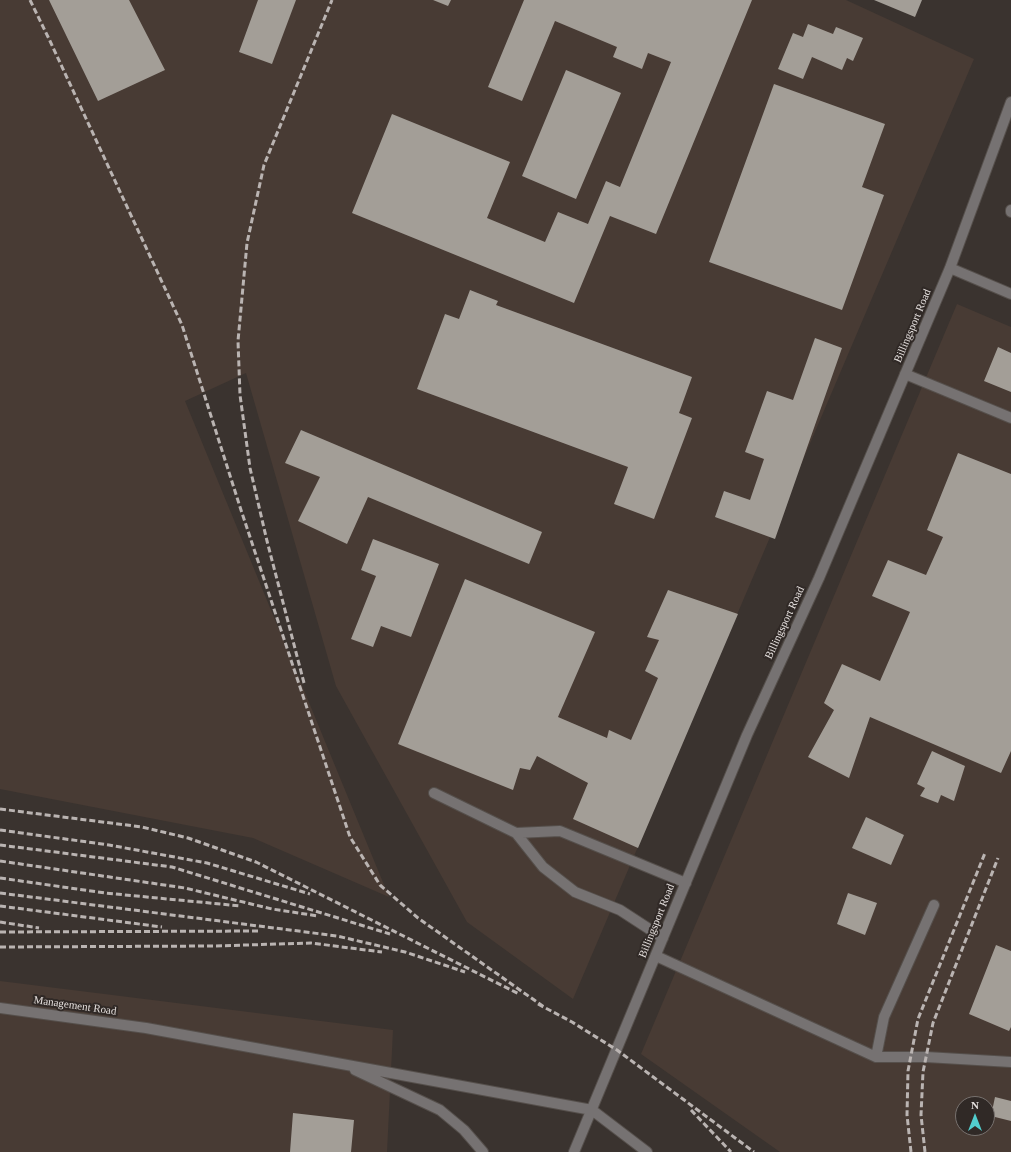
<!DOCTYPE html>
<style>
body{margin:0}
#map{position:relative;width:1011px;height:1152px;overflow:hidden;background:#3a332f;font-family:Georgia,serif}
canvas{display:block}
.north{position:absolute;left:955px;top:1096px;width:40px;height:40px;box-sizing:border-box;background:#302926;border:1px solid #78726f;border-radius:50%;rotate:0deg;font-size:11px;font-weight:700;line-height:16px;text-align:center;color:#e4dfdd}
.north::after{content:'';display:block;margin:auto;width:14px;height:18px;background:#52cdcd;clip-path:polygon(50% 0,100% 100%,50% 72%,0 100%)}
</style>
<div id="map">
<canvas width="1011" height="1152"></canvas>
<div class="north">N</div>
</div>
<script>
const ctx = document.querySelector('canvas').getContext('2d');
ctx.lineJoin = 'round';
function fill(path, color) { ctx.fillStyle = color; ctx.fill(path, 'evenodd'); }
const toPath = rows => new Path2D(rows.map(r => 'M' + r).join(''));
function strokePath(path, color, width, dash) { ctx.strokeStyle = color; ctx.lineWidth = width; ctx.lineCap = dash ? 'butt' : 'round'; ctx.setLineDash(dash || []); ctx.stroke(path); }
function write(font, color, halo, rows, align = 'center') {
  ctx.font = font + ' Georgia,serif'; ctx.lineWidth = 4; ctx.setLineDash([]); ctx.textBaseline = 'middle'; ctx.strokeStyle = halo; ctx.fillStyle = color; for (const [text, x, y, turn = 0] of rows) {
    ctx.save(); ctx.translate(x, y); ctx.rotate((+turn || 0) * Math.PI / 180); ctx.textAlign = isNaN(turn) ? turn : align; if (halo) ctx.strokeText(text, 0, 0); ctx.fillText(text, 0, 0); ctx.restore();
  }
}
const built = toPath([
 [0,0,846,0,974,59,573,999,467,922,336,686,246,373,185,401,389,897,253,838,0,789],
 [957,304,1011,327,1011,1152,780,1152,641,1054],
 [963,1104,987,1104,987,1128,963,1128],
 [0,981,393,1030,387,1152,0,1152]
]);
const building = toPath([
 [49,0,129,0,165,70,98,101],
 [258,0,296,0,272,64,239,52],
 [433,0,451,0,448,6],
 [524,0,752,0,656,234,610,216,574,303,352,213,392,114,510,162,487,218,545,242,558,212,588,224,606,181,620,187,671,62,648,53,642,69,613,57,617,47,555,21,522,101,488,87],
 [874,0,922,0,915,17],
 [808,24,833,34,836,27,863,38,853,61,847,58,842,70,812,57,803,79,778,69,793,33,803,37],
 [566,70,621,93,576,199,522,176],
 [774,84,885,124,862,187,884,195,842,310,709,262],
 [470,290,498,301,496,305,692,377,679,413,692,418,654,519,614,504,628,467,417,389,445,314,459,319],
 [815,338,842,348,775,539,715,517,724,491,750,500,764,459,745,452,767,391,793,400],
 [998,347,1011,353,1011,392,984,381],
 [301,430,542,532,529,564,368,497,347,544,298,521,320,477,285,463],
 [958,453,1011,474,1011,751,1001,773,870,717,849,778,808,757,834,710,824,703,842,664,880,681,910,612,872,596,888,560,926,575,943,537,927,530],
 [373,539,439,564,411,637,381,626,373,647,351,639,376,576,361,570],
 [465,579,595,632,558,717,607,738,609,730,631,740,658,678,645,671,659,640,647,637,668,590,738,614,638,848,573,819,588,783,537,756,530,770,520,768,513,790,398,744],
 [932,751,965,766,954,801,941,795,938,803,920,796,925,788,917,784],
 [866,817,904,835,891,865,852,848],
 [848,893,877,903,865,935,837,924],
 [996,945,1011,951,1011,1027,1009,1031,969,1014],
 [995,1097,1011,1101,1011,1121,991,1116],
 [293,1113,354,1120,351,1152,290,1152]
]);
const minor = toPath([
 [1011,210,1011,212],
 [950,268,1011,294],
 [905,374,1011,418],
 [434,793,516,833,543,867,575,892,620,910,663,938],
 [516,833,560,831,686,883],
 [656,956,876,1057,926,1057,1011,1062],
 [0,1008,146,1028,592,1110,647,1152],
 [876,1057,884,1017,934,905],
 [355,1070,440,1110,464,1130,483,1152],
 [574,1152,747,735,819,578,950,268,1011,102]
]);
const rail = toPath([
 [30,0,50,41,182,325,241,510,350,837,380,885,418,918,544,1007],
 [304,683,267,541,250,468,240,395,238,341,247,243,264,165,332,0],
 [0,809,142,827,188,838,256,862,519,994],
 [0,830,109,845,207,863,310,894],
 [0,845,172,867,390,934],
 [0,861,185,888,272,909,318,916],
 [0,878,105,893,241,906],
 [0,893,337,936,405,952,465,972],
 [0,906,162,927],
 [0,922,39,928],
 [0,932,258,931],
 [0,947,214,946,311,943,382,952],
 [538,1004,572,1022,617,1050,754,1152],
 [691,1110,731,1152],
 [911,1152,907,1115,908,1071,918,1019,985,853],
 [925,1152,921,1115,923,1072,933,1023,998,858]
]);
const streetNames = [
 ["Billingsport Road",913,326,-67],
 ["Billingsport Road",785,623,-65],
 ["Billingsport Road",657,921,-68],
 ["Management Road",75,1006,8]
];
fill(built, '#483b34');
fill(building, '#a39e97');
strokePath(minor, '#554f4b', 12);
strokePath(minor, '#767272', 10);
strokePath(rail, '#bab4b2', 3, [6, 3]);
write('11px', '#e4dfdd', '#302926', streetNames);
</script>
